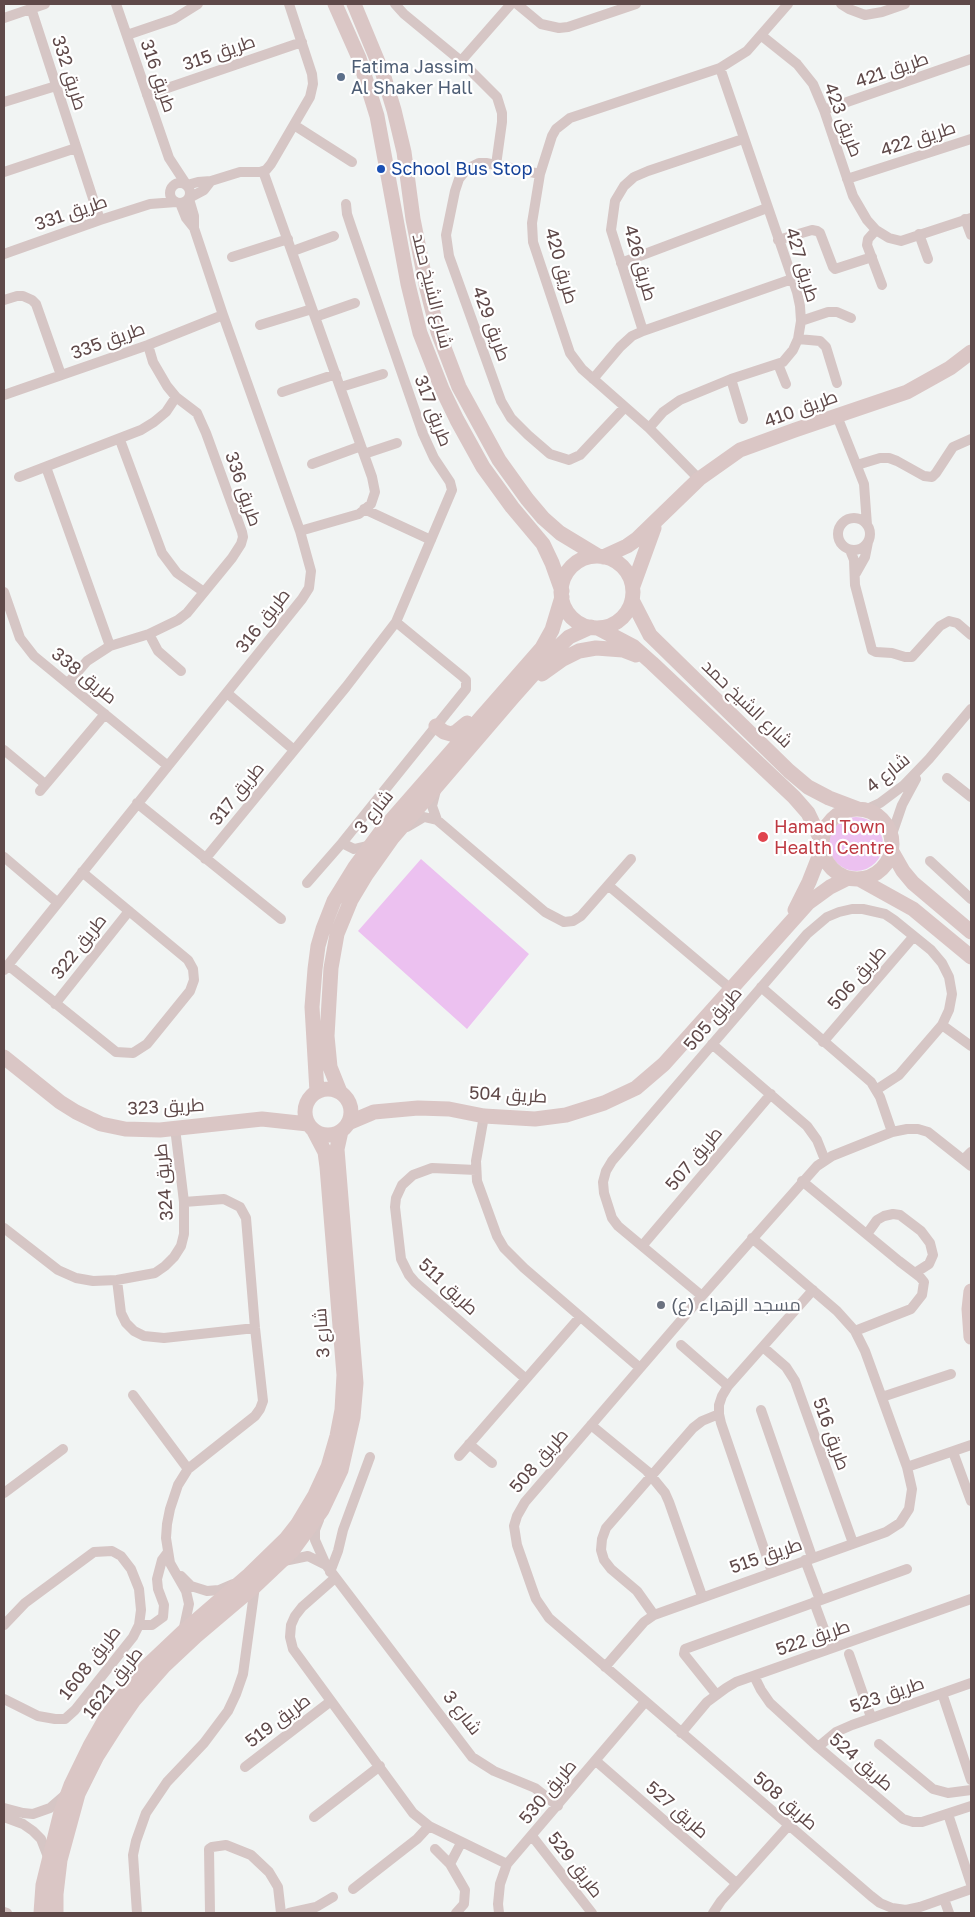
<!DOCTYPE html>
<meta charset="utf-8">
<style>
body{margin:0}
#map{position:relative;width:975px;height:1917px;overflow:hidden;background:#f1f4f3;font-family:"Golos Text",sans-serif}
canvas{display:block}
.frame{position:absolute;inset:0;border:5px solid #5f4949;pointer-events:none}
</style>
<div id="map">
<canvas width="975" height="1917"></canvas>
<div class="frame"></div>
</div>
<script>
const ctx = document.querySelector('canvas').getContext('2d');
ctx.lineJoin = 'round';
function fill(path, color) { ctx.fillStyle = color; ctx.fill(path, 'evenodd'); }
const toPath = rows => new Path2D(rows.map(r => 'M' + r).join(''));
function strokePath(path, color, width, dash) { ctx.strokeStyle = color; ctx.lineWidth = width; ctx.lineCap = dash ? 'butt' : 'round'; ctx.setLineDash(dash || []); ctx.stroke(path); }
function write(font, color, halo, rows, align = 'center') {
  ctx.font = font + ' "Golos Text",Cairo,sans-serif'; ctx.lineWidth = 4.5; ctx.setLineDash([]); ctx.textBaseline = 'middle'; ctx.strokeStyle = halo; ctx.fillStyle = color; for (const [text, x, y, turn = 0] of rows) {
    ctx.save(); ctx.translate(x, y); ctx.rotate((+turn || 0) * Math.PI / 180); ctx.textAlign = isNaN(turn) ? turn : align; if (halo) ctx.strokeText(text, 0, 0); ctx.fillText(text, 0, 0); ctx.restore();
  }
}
const green = toPath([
 '829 844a27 27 0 1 1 54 0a27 27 0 1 1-54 0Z',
 [421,859,529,954,467,1029,358,931]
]);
const street = toPath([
 [116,4,169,158,186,184],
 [395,4,404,14,461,61,497,97,502,113,502,122,496,165],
 [517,4,541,24,559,28,568,27,636,4],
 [841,4,849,9,865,15,882,12,905,4],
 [31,8,100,220],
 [4,18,45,4],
 [127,35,174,19,198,4],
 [762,36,797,64,813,84,824,110,853,196,867,220,876,230,889,238,901,241,971,218],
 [461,61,511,4],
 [147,95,302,42],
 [4,102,56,86],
 [824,110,971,59],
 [294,125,352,162],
 [263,171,372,477,375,492,371,504,359,514,300,531],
 [4,172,76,148],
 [540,174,486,163,479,163,467,169,459,179,455,191,446,235,449,256,501,401,511,418,528,435,550,454,569,460,580,455,625,407],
 [847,179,971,139],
 '170 193a10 10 0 1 1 20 0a10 10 0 1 1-20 0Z',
 [187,185,198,182,211,181,240,172,260,172,266,170,271,164,310,97,313,84,312,74,289,4],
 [189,198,204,190,211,181],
 [180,203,186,218,194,228],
 [965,219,971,235],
 [876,230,868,239,867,245,882,285],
 [919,234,928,259],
 [778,240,812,230,817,231,820,233,833,267,835,269,872,257],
 [293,251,334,236],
 [4,254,100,220,150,204,176,202],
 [232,257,288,239],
 [621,263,767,208],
 [4,300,17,296,23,296,32,300,36,304,61,375],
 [315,317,355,303],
 [801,321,828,312,837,312,851,318],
 [260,325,312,309],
 [643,331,611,230,615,201,624,186,634,177,648,171,743,139],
 [798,339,820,341,826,347,837,383],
 [778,364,786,384],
 [593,379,620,347,632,336,643,331,792,279],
 [731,379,743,419],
 [341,387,383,374],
 [282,392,336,374],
 [4,395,148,345,223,315],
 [837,416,864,484,867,525],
 [649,428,663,412,680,400,731,379,783,362,793,350,798,339,801,321,800,306,797,292,720,68],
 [120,440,162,553,177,573,204,592],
 [364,454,397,443],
 [312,464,361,446],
 [857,465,880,458,889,458,897,461,924,476,932,477,936,473,953,447,971,439],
 [46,467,110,646],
 [19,477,141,430,154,422,166,412,176,397],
 [699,479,649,428,582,369,570,353,533,242,532,223,540,174,552,136,556,129,570,118,720,68,747,51,788,4],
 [364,509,431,540],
 '838 534a16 16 0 1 1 32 0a16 16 0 1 1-32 0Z',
 [850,550,854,560,855,585,872,650,876,652,892,653,905,657,912,657,940,626,949,621,957,623,971,635],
 [856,573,865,557,868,542],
 [4,592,20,638,34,656,168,766],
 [149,634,158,651,181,671],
 [68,683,87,661,110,646,149,634,178,620,187,613,232,558,241,544,243,537,242,532,206,433,197,413,176,397,167,386,153,362,148,345],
 [227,693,294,750],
 [4,750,45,784],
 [947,778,971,797],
 [436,790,432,806,437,820],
 [40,791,105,714],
 [137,803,281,919],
 [865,810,880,803,904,785,929,759,971,709],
 [407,827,424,817,437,820,545,912,564,922,573,921,581,916,631,859],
 [891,837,902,805,916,779],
 [342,843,354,849,371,845],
 [4,857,58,903],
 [205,859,346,687,396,622,452,490,450,482,434,458,423,434,352,229,347,214,346,204],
 [930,861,971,899],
 [307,883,342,843,466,689,466,680,463,677,396,622],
 [609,886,731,989],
 [8,965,116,1052,133,1053,147,1044,190,991,194,980,193,969,188,960,82,872],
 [4,970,302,599,309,588,311,571,300,531,223,315,194,228,194,216,189,199],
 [761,987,871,1082,880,1097,892,1132],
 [55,1004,129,911],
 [942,1025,971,1046],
 [823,1042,914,936],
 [712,1044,807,1126,817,1140,825,1160],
 [484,1116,476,1161,477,1181,497,1236,504,1248,524,1268,640,1368],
 [964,1159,971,1152],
 [971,1166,928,1132,918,1129,907,1129,892,1132,832,1156,817,1166,702,1296,525,1502,517,1516,514,1526,517,1545,532,1588,536,1599,549,1618,871,1896,880,1903,892,1908,906,1910,920,1907,971,1889],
 [476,1170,432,1168,413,1175,402,1185,396,1198,395,1207,401,1259,409,1275,415,1282,526,1379],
 [802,1181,899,1261,920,1277,924,1282,922,1295,911,1309,855,1331],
 [4,1228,58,1270,76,1278,93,1281,117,1280,155,1273,165,1266,174,1257,181,1246,184,1234,184,1202,175,1128],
 [867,1234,877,1220,884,1216,893,1214,900,1215,921,1231,930,1243,933,1255,929,1264,915,1273],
 [642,1246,771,1094],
 [117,1280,121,1313,126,1323,134,1331,144,1336,164,1338,255,1328],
 [702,1296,618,1226,612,1218,604,1193,603,1182,606,1171,612,1161,807,934,827,917,839,912,852,909,863,909,885,914,894,920,931,950,942,963,949,977,952,994,949,1010,942,1025,899,1075,876,1090],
 [681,1345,728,1386],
 [763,1347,786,1367,795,1381,853,1543],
 [133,1395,188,1469],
 [882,1397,951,1374],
 [761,1410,812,1557],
 [591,1425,647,1471,665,1493,669,1502,702,1596],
 [469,1444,492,1463],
 [953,1452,971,1501],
 [459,1456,580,1317],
 [907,1467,971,1445],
 [4,1493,63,1449],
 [319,1520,315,1530,315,1540,326,1565,472,1757,494,1771,535,1788,558,1806],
 [805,1560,820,1600],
 [284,1561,308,1556,326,1565],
 [330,1572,338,1551,343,1530,370,1457],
 [772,1572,721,1423,719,1414,719,1405,722,1396,728,1386,813,1290],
 [181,1576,191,1586,207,1591,219,1590,233,1584],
 [335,1578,302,1607,295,1616,291,1625,290,1637,293,1649,413,1813,429,1826,507,1864],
 [814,1602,831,1648],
 [654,1615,637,1591,611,1569,604,1560,601,1550,602,1539,606,1528,693,1428,702,1421,719,1414],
 [4,1625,25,1603,94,1552,112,1551,121,1556,131,1569,139,1589,141,1610,139,1625,133,1637,75,1710,65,1719,55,1719,38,1716,4,1699],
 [139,1625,152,1625,163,1617,164,1605,158,1589,157,1579,162,1560,168,1552],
 [183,1632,189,1604,186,1591,170,1563,166,1538,167,1524,170,1509,178,1485,188,1469,255,1416,260,1409,263,1401,255,1328,246,1218,240,1207,224,1199,184,1202],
 [849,1654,871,1717],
 [605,1667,644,1622,654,1615,886,1532,900,1523,909,1509,912,1489,907,1467,865,1351,855,1331,837,1311,752,1238],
 [754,1676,761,1690,770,1703,818,1747,903,1819,913,1822,922,1822,971,1806],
 [942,1693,971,1780],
 [716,1694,684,1654,685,1649,907,1569],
 [681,1733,707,1702,726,1688,736,1682,971,1599],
 [879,1744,933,1789,948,1793,971,1790],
 [818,1747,836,1732,852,1725,971,1683],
 [596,1761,736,1883],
 [245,1767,331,1701],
 [4,1808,23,1813,33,1814,50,1808,65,1795],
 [948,1814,971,1884],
 [4,1817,23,1824,33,1831,41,1839,48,1857],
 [314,1817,380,1766],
 [532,1836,592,1913],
 [435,1849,450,1864,465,1890,464,1904,456,1913],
 [450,1864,461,1843],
 [353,1889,417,1839,429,1826],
 [944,1899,949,1913],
 [4,1912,7,1913],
 [137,1913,133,1855,136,1841,146,1813,167,1782,204,1743,228,1711,236,1694,243,1674,255,1586],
 [210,1913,209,1849,212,1847,226,1845,251,1855,269,1872,278,1887,281,1913],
 [289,1913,316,1907,333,1897],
 [499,1913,498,1904,500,1884,507,1864,645,1702],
 [713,1913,721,1901,789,1825]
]);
const secondary = toPath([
 [335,4,359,58,377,116,408,284,420,333,442,389,457,420,483,467,512,507,543,544,552,563,562,591],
 [354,4,383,74,394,110,404,152,413,219,427,289,438,332,459,387,499,460,527,499,543,518,560,533,598,556],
 '561 592a36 36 0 1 1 72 0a36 36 0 1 1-72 0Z',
 [603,557,627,546,637,539,699,479,740,450,795,430,907,392,950,368,971,352],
 [633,586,654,528],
 [632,600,650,635,789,771,808,787,829,798,858,809],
 [598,628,634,647,652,663,794,797,808,813,822,842],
 [542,674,563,659,579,651,596,648,623,650,636,655],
 [436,726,444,732,451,734,456,732,467,723],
 '822 844a35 35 0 1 1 70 0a35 35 0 1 1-70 0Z',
 [891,850,903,871,913,883,971,932],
 [859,879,913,909,971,957],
 [795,910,809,882,822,849],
 [4,1057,60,1102,76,1112,101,1124,125,1129,160,1130,262,1119,308,1124],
 '305 1112a23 23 0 1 1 46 0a23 23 0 1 1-46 0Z',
 [317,1092,312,1007,315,969,318,946,323,929,334,901,355,867,380,833,542,648,552,630,562,597],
 [340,1092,330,1067,327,1036,331,968,337,934,351,900,366,875,393,837,513,697,554,651,569,637,591,627],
 [348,1123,374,1112,418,1108,449,1109,484,1116,535,1119,566,1115,604,1103,636,1088,664,1064,808,903,830,887,848,878],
 [971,1291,969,1309,971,1337],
 [41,1913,43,1885,61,1812,71,1785,90,1746,107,1716,146,1667,183,1632,249,1575,286,1539,297,1525,315,1495,328,1467,337,1436,342,1410,344,1375,327,1167,325,1152,314,1131],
 [56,1913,56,1894,60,1860,78,1794,97,1756,118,1723,134,1700,164,1666,196,1636,255,1586,292,1551,322,1510,341,1470,353,1417,356,1383,337,1149,341,1131]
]);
const markers = [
 [341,77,5,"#5c6f8a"],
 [381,169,5,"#1a4fb4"],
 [763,837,6,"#e0444e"],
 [661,1305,5,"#6b7280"]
];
const streetNames = [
 ["طريق 315",219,53,-19],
 ["طريق 421",892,70,-19],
 ["طريق 332",69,73,72],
 ["طريق 316",158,76,71],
 ["طريق 423",843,120,69],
 ["طريق 422",918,139,-18],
 ["طريق 331",71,213,-19],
 ["طريق 426",640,263,74],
 ["طريق 427",802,265,73],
 ["طريق 420",561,266,74],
 ["شارع الشيخ حمد",432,291,76],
 ["طريق 429",491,324,70],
 ["طريق 335",108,341,-20],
 ["طريق 410",801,409,-20],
 ["طريق 317",433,411,69],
 ["طريق 336",243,489,71],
 ["طريق 316",263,621,-52],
 ["طريق 338",84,676,39],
 ["شارع الشيخ حمد",747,704,44],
 ["شارع 4",888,773,-39],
 ["طريق 317",237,794,-51],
 ["شارع 3",374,812,-51],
 ["طريق 322",79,947,-52],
 ["طريق 506",857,978,-49],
 ["طريق 505",713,1019,-49],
 ["طريق 504",508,1095,3],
 ["طريق 323",166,1107,-3],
 ["طريق 507",694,1159,-50],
 ["طريق 324",164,1182,-95],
 ["طريق 511",448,1287,43],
 ["شارع 3",322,1333,-94],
 ["طريق 516",831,1434,70],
 ["طريق 508",539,1461,-49],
 ["طريق 515",766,1556,-19],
 ["طريق 522",813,1638,-19],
 ["طريق 1608",90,1663,-52],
 ["طريق 1621",113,1683,-52],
 ["طريق 523",887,1695,-19],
 ["شارع 3",462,1713,52],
 ["طريق 519",278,1721,-37],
 ["طريق 524",861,1762,41],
 ["طريق 530",548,1792,-50],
 ["طريق 508",785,1801,41],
 ["طريق 527",677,1810,41],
 ["طريق 529",575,1865,52]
];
const serviceNames = [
 ["Fatima Jassim",351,67],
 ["Al Shaker Hall",351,88]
];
const transitNames = [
 ["School Bus Stop",391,169]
];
const healthNames = [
 ["Hamad Town",774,827],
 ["Health Centre",774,848]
];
const worshipNames = [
 ["مسجد الزهراء (ع)",671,1305]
];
fill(green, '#ecc1f0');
strokePath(street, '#d6c6c5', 10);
strokePath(secondary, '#dac6c5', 15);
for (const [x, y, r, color] of markers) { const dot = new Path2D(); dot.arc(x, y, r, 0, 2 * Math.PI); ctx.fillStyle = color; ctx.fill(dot); strokePath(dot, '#fff', 2); }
write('18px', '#5f4949', '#fff', streetNames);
write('18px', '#4e5e75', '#fff', serviceNames, 'left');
write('18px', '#164399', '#fff', transitNames, 'left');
write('18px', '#be3a42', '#fff', healthNames, 'left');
write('18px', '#5b616d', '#fff', worshipNames, 'left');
</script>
